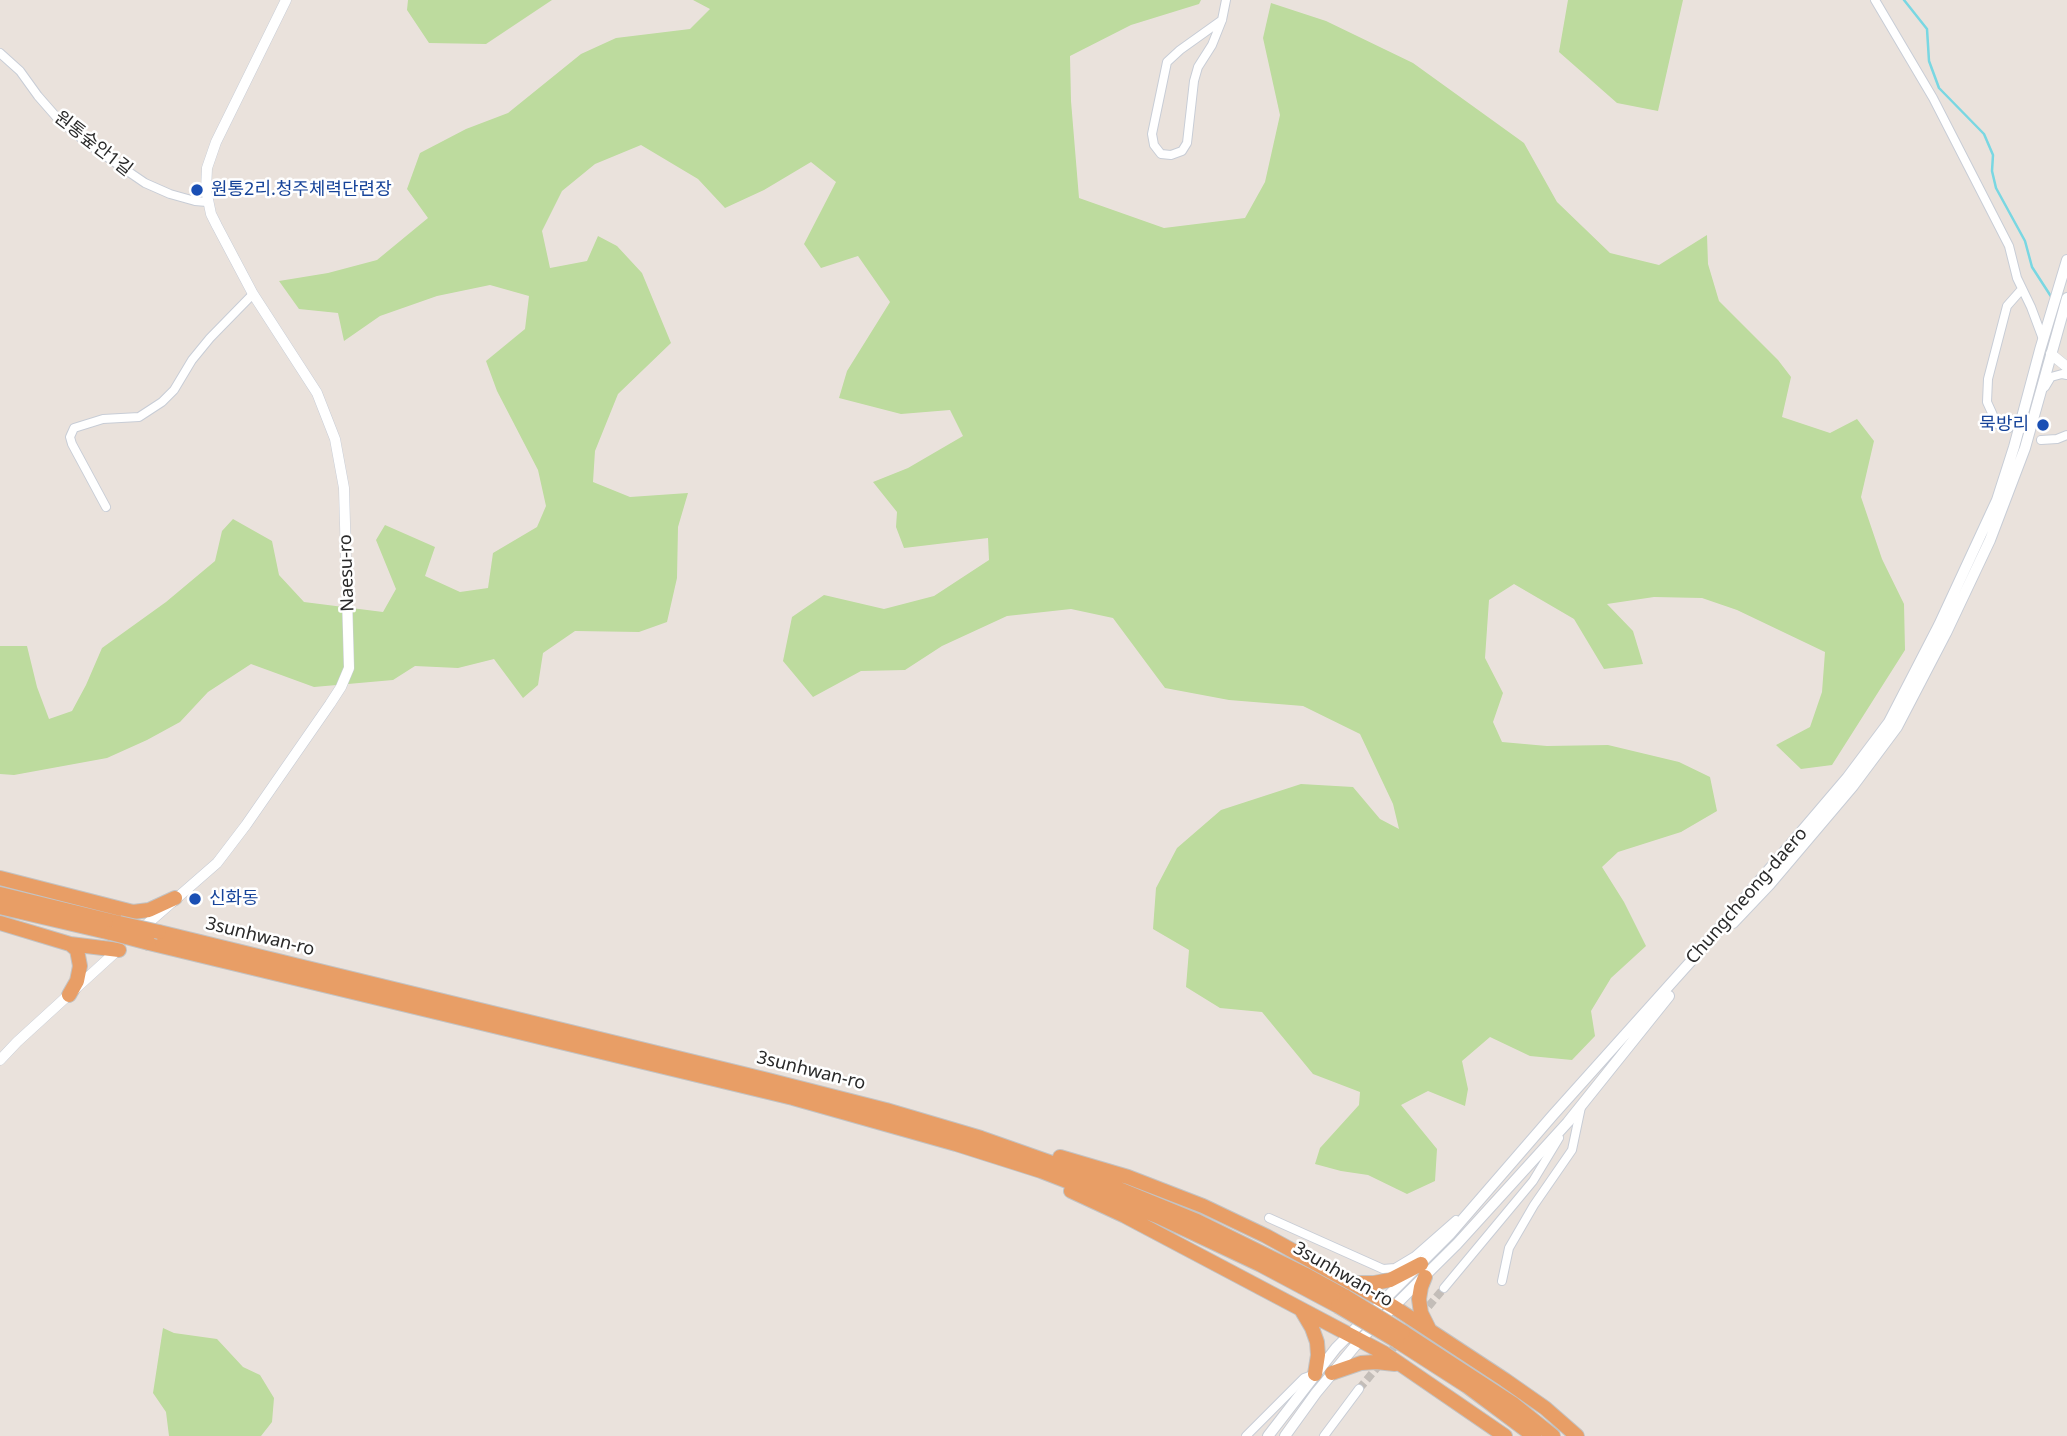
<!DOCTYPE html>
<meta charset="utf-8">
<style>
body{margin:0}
canvas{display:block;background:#eae2dc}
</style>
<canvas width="2067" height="1436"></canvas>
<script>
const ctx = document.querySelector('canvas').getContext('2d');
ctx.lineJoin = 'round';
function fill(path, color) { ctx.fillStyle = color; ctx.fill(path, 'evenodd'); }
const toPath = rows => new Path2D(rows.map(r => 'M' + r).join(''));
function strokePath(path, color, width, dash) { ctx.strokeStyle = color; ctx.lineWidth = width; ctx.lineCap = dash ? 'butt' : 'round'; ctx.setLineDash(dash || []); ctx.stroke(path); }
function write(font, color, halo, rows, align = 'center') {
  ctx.font = font + ' "Noto Sans","Noto Sans KR",sans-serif'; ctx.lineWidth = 5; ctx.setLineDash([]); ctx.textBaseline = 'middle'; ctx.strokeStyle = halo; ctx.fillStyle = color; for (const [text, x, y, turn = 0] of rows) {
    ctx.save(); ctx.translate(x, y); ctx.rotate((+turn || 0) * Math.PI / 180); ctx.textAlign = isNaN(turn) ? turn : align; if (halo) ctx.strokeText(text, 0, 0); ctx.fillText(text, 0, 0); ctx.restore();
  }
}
const green = toPath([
 [408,0,552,0,486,44,429,43,407,10],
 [693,0,1201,0,1199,4,1131,25,1070,56,1071,101,1079,198,1164,228,1245,218,1265,182,1280,115,1263,38,1271,3,1326,21,1413,63,1524,143,1557,202,1610,253,1659,265,1707,235,1708,264,1719,301,1778,360,1791,377,1782,417,1830,433,1857,419,1874,441,1861,497,1882,559,1904,604,1905,650,1832,765,1801,769,1776,745,1810,727,1822,692,1825,652,1737,610,1702,598,1654,597,1607,604,1633,631,1643,664,1604,669,1574,619,1514,584,1489,600,1485,658,1503,693,1493,722,1502,742,1547,746,1608,745,1679,762,1710,777,1717,811,1681,832,1618,852,1602,867,1624,902,1646,946,1611,978,1591,1011,1595,1036,1572,1060,1530,1056,1490,1037,1462,1061,1468,1089,1465,1106,1428,1091,1401,1105,1437,1149,1435,1181,1407,1194,1368,1175,1341,1171,1315,1164,1320,1148,1359,1105,1360,1092,1313,1074,1262,1012,1220,1008,1186,987,1189,950,1153,929,1156,888,1177,848,1221,810,1301,784,1353,787,1380,819,1399,829,1393,804,1360,734,1303,706,1229,700,1165,688,1113,618,1071,609,1007,616,942,646,905,670,861,671,813,697,783,661,792,617,824,595,884,609,934,596,989,560,988,538,904,548,896,527,897,512,873,482,908,468,963,436,950,410,901,414,839,398,847,371,890,302,858,256,821,268,804,244,836,182,811,162,764,190,725,208,698,179,641,145,595,164,562,191,542,231,550,268,587,261,598,236,617,246,642,273,671,343,618,394,595,451,593,482,630,497,688,493,678,527,677,578,667,622,639,632,575,631,543,653,538,685,523,698,494,659,458,668,415,666,393,680,314,687,251,664,208,692,180,722,147,740,107,758,14,775,0,774,0,646,27,646,37,687,49,719,72,711,86,685,102,648,166,602,215,561,222,531,233,519,272,541,279,575,304,602,383,612,396,589,376,540,385,525,435,547,425,576,460,592,488,588,493,553,537,527,546,506,538,470,497,391,486,361,525,329,529,296,490,285,437,296,380,316,344,341,338,313,299,309,279,281,328,273,377,260,428,218,407,189,420,153,466,129,508,113,581,54,616,38,690,29,710,9],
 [1568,0,1683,0,1658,111,1617,103,1559,52],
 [163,1328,174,1333,217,1339,243,1367,260,1375,274,1398,272,1422,261,1436,169,1436,166,1412,153,1393]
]);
const stream = toPath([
 [1904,0,1927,29,1929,61,1939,88,1984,134,1993,155,1992,171,1996,188,2025,241,2032,267,2052,298]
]);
const minorTunnel = toPath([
 [1359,1389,1444,1288]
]);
const minor = toPath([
 [1875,0,1933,98,2009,246,2017,278,2031,307,2043,339],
 [1222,20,1180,50,1167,62,1152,134,1154,145,1161,154,1171,155,1182,151,1187,143,1194,81,1198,67,1212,45,1222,20,1226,0],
 [0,53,20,71,38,96,59,120,88,144,145,183,170,194,195,201,207,202],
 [2045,387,2051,377,2062,374,2067,375],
 [2009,428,1997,424,1987,402,1988,379,2007,306,2022,289],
 [2041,440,2057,439,2067,435],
 [106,507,72,444,70,437,74,428,103,419,139,417,162,402,174,390,192,360,210,338,253,294],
 [1269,1218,1383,1269,1395,1268,1415,1256,1456,1220],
 [1502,1281,1509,1248,1534,1205,1572,1150,1581,1107],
 [1444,1288,1533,1181,1559,1138],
 [1246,1436,1304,1378,1315,1374],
 [1324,1436,1359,1389]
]);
const tertiary = toPath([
 [2051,354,2067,367],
 [139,931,217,863,246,825,330,704,341,687,349,668,344,488,335,439,317,393,253,294,217,226,211,214,206,190,207,168,216,142,286,0],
 [0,1060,17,1042,120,948]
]);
const secondary = toPath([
 [1733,923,1770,884,1853,786,1897,727,1946,633,1990,540,2025,448,2067,298],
 [1378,1306,1450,1234,1553,1115,1692,960,1847,778,1889,722,1939,625,1997,500,2014,447,2040,350,2067,260],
 [1268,1436,1336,1348,1367,1317],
 [1285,1436,1316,1393,1360,1340,1457,1244,1568,1122,1669,996]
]);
const trunk = toPath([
 [0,878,133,912,149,910,175,898],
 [0,894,119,923],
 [0,907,111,933],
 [0,923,70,944,119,950],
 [159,932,764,1079,886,1110,981,1138,1075,1171,1197,1221,1304,1274,1346,1297],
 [149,943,793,1098,956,1144,1041,1171,1157,1216,1261,1265,1338,1306],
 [69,995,77,981,80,966,77,950,70,944],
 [1060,1157,1128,1177,1203,1206,1266,1236,1368,1292,1394,1307,1505,1380,1545,1408,1577,1436],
 [1071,1191,1125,1216,1384,1353,1505,1436],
 [1425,1277,1421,1287,1419,1299,1421,1313,1429,1329],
 [1357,1283,1374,1283,1390,1280,1421,1264],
 [1302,1311,1312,1328,1317,1342,1318,1355,1315,1374],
 [1403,1332,1512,1403,1553,1436],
 [1397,1341,1467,1386,1534,1436],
 [1332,1373,1361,1363,1376,1362,1395,1364]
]);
const trunkBridge = toPath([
 [119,923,159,932],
 [111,933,149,943],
 [1346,1297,1403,1332],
 [1338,1306,1397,1341]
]);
const markers = [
 [197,190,7,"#1a4fb4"],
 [2043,425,7,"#1a4fb4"],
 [195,899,7,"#1a4fb4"]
];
const streetNames = [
 ["원통숲안1길",93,144,38],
 ["Naesu-ro",347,573,-92],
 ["Chungcheong-daero",1747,896,-49],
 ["3sunhwan-ro",260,937,14],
 ["3sunhwan-ro",811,1071,14],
 ["3sunhwan-ro",1343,1275,30]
];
const transitNames = [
 ["원통2리.청주체력단련장",211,190],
 ["묵방리",2029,425,"right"],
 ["신화동",209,899]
];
fill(green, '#bddb9e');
strokePath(stream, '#79d7e2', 2.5);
strokePath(minorTunnel, '#c3bdb8', 8, [8, 4]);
strokePath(minor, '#c8cdd6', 10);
strokePath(tertiary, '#c8cdd6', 11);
strokePath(secondary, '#c8cdd6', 12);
strokePath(trunk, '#c3c3c3', 16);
strokePath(minor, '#fff', 8);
strokePath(tertiary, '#fff', 10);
strokePath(secondary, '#fff', 10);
strokePath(trunk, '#e89e66', 14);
strokePath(trunkBridge, '#c3c3c3', 16, []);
strokePath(trunkBridge, '#e89e66', 14);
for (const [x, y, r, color] of markers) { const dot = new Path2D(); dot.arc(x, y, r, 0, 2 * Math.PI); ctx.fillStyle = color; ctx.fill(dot); strokePath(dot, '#fff', 2.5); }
write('18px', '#292929', '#fff', streetNames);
write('18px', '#164399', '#fff', transitNames, 'left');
</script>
